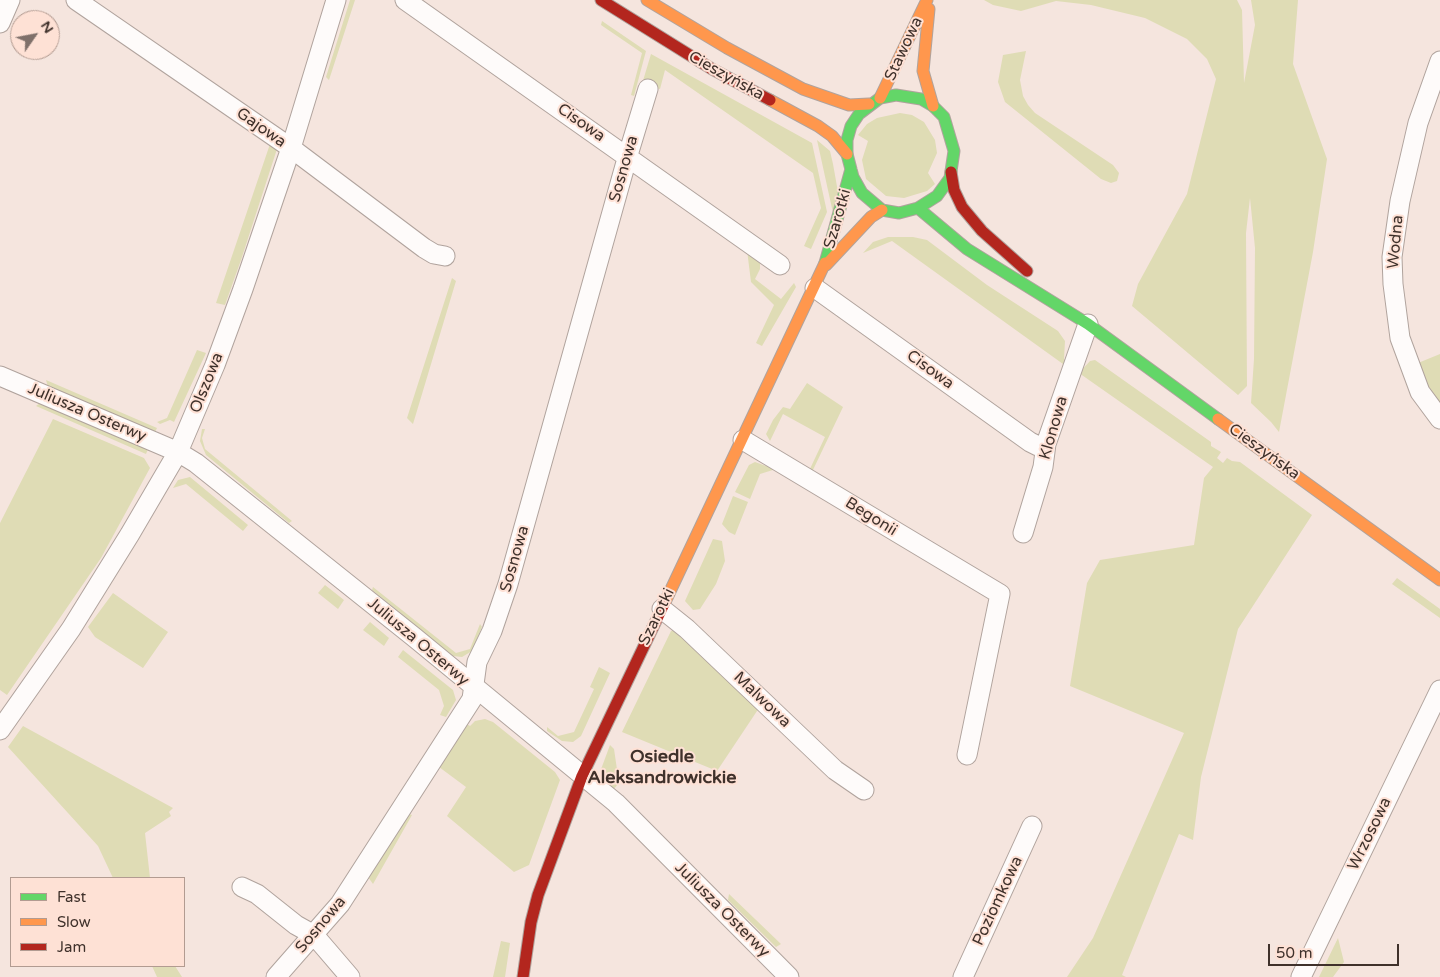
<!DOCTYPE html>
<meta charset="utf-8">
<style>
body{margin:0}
#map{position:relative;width:1440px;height:977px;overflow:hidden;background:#f5e5de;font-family:"Varela Round",sans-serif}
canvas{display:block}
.legend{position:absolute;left:10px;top:877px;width:175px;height:90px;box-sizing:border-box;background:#fee1d5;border:1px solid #b29b91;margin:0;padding:6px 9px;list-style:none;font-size:15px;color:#3f312b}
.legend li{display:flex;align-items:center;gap:10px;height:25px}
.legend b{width:25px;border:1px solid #b29b91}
.north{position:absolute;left:10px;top:10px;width:50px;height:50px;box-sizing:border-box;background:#fee1d5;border:1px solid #b29b91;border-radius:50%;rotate:57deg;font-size:14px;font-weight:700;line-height:20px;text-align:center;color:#3f312b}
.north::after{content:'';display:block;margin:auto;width:18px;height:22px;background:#7f706a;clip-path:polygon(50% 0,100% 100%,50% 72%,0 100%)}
.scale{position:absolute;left:1268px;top:944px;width:131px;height:22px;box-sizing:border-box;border:2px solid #3f312b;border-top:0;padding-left:6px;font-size:15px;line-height:18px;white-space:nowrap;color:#3f312b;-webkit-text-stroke:4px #fee1d5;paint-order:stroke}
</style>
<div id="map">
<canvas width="1440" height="977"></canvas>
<ul class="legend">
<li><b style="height:6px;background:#63d668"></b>Fast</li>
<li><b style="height:6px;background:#ff974d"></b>Slow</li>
<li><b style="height:6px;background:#b3261e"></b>Jam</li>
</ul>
<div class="north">N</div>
<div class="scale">50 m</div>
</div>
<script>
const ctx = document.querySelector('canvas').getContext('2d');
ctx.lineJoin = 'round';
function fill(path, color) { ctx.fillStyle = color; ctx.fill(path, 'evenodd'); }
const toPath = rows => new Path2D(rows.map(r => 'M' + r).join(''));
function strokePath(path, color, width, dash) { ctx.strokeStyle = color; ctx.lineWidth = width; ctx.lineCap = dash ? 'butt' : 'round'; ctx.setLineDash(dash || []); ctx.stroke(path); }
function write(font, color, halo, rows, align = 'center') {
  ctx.font = font + ' "Varela Round",sans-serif'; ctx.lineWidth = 4; ctx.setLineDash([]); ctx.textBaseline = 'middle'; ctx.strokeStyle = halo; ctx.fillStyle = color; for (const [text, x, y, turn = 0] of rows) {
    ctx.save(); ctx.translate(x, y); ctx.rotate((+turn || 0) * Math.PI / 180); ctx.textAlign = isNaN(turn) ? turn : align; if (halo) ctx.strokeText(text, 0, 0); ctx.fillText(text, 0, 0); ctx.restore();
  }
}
const green = toPath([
 [350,0,355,0,329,80,326,77],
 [984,0,1237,0,1242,10,1244,83,1255,25,1251,0,1298,0,1293,64,1327,159,1313,252,1279,432,1271,422,1251,403,1254,359,1255,248,1250,198,1246,233,1247,386,1238,395,1132,306,1138,284,1187,194,1216,79,1207,59,1187,39,1145,18,1091,5,1056,1,1021,11,993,5],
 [602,21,646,51,634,96,631,95,642,53,601,25],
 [1026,51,1020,80,1023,96,1028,105,1035,113,1113,165,1119,173,1117,181,1111,183,1101,179,1005,102,998,82,1003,55],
 [651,54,812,143,827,212,811,249,804,246,821,208,813,173,665,70,660,89,642,84],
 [900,113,912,115,924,122,935,140,937,153,928,173,935,184,927,191,904,198,886,196,866,179,862,160,868,141,858,135,867,124,877,118],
 [817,140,830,151,833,164,838,192,833,213],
 [270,144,277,149,241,260,225,305,216,303],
 [888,237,913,237,927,240,987,285,1058,331,1065,341,1064,359,1068,361,1055,396,1063,364,892,241,863,253,873,242],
 [747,250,759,258,760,263,760,269,755,279,781,299,794,283,796,287,762,346,756,343,774,305,751,282],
 [452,278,456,281,413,424,407,418],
 [197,350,206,353,174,422,170,420,160,424,157,422,167,418],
 [1440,354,1440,403,1428,386,1418,363],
 [1095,360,1211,442,1211,446,1221,452,1217,458,1223,463,1227,458,1232,461,1240,462,1312,515,1238,629,1201,777,1193,840,1179,834,1122,975,1126,977,1067,977,1093,938,1184,733,1070,686,1087,583,1100,560,1194,545,1204,478,1213,467,1079,373,1090,361],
 [46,380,157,428,154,434,48,387],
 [807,383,843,407,812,472,809,471,825,437,783,414,770,441,766,434,773,420,783,407,790,409],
 [40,403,148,449,146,454,36,406],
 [53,419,144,458,150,468,101,558,7,695,0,690,0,523],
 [202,429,205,429,202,438,205,449,292,521,289,523,206,455,200,441],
 [755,462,766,466,773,463,776,469,760,474,750,499,735,492,749,465],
 [190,477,248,525,243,531,186,484,173,488,178,480],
 [733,496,748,502,735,535,729,532,722,524],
 [713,539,722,541,725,561,716,584,700,609,693,610,685,601],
 [1397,578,1440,609,1440,618,1392,584],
 [325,585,344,600,338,609,318,593],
 [373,587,456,653,470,649,480,624,482,627,472,651,462,657,453,656,372,590],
 [113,593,168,632,143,668,95,637,88,627],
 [370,622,389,638,384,646,363,630],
 [675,630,759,708,717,771,622,732,671,631],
 [403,650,453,690,456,700,446,717,440,715,444,706,439,690,398,657],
 [599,667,610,673,581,736,573,742,562,741,547,731,547,727,558,736,574,732,594,689,590,687],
 [485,719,493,722,555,772,560,780,529,865,514,872,447,816,466,787,439,767,467,724,470,726,475,721],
 [23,726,173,808,169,812,171,816,145,833,150,878,113,878,98,846,8,747],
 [610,745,614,749,619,783,613,790,602,780,600,772],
 [409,814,412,815,373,884,368,877],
 [729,894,781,944,776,947,728,900],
 [1338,938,1344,962,1333,977,1319,977],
 [501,941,510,943,505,977,493,977],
 [152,966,175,966,182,977,157,977]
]);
const street = toPath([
 [76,0,291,148,424,248,434,254,445,256],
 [405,0,780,265],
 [0,23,10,0],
 [1440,61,1418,123,1400,201,1392,257,1393,284,1400,338,1420,392,1440,419],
 [815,288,1030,442,1038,446,1046,444],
 [0,376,178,452,196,463,414,637,616,803,789,977],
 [743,440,1000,594,967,755],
 [1023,533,1043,467,1046,444,1088,324],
 [662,609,687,629,835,770,864,790],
 [0,730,71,629,130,534,178,452,215,365,243,289,291,148,336,0],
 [242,887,257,894,296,925,314,935,350,977],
 [276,977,340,904,472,699,477,662,492,631,508,584,628,155,648,89],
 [963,977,1032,826],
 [1301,977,1440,690]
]);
const fast = toPath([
 [896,95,921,99,933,106,944,117,954,151,950,178,937,196,918,208,899,213,882,210,862,193,853,177,847,154,847,140,851,126,859,114,880,98,896,95],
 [918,208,967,249,1088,324,1218,419],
 [825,263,851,169]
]);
const slow = toPath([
 [647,0,727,48,803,89,849,105,869,104],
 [929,9,923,71,933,106],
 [880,98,927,0],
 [770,100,818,126,832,136,847,154],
 [826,265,871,217,882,210],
 [1218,419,1440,580],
 [665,602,825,263]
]);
const jam = toPath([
 [601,0,712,69,770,100],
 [951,172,954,190,962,207,982,231,1027,271],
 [523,977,531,922,538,895,582,776,665,602]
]);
const streetNames = [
 ["Stawowa",904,49,-65],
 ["Cieszyńska",726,76,29],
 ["Cisowa",581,123,35],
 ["Gajowa",261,128,35],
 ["Sosnowa",624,169,-74],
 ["Szarotki",838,219,-74],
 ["Wodna",1396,242,-85],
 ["Cisowa",930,370,36],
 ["Olszowa",207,383,-68],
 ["Juliusza Osterwy",87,413,23],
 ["Klonowa",1054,428,-74],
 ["Cieszyńska",1264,452,36],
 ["Begonii",871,517,32],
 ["Sosnowa",515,559,-74],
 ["Szarotki",657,617,-64],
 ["Juliusza Osterwy",418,642,40],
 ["Malwowa",762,700,44],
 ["Wrzosowa",1370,834,-64],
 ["Poziomkowa",998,901,-65],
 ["Juliusza Osterwy",722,910,45],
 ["Sosnowa",321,925,-50]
];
const neighbourhoodNames = [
 ["Osiedle",662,757],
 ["Aleksandrowickie",662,778]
];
fill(green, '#dfdcb5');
strokePath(street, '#b0a39d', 21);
strokePath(fast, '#b0a39d', 13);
strokePath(slow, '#b0a39d', 13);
strokePath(jam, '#b0a39d', 13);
strokePath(street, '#fefbfa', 19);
strokePath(fast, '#63d668', 11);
strokePath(slow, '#ff974d', 11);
strokePath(jam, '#b3261e', 11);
write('16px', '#3f312b', '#fee1d5', streetNames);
write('bold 18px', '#3f312b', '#fee1d5', neighbourhoodNames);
</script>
